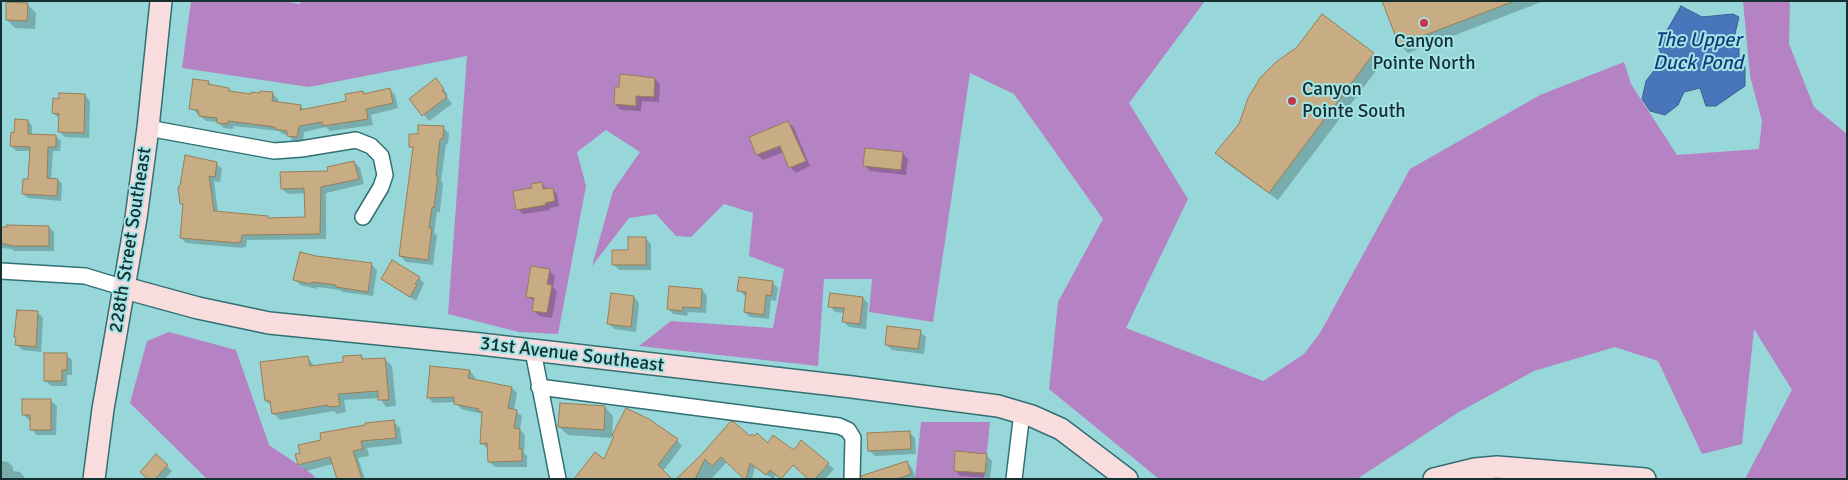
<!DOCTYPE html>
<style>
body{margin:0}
#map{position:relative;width:1848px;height:480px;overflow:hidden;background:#97d7d9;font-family:Signika,sans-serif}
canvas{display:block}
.frame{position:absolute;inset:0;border:2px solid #152f30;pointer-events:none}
</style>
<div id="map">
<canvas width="1848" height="480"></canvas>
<div class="frame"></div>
</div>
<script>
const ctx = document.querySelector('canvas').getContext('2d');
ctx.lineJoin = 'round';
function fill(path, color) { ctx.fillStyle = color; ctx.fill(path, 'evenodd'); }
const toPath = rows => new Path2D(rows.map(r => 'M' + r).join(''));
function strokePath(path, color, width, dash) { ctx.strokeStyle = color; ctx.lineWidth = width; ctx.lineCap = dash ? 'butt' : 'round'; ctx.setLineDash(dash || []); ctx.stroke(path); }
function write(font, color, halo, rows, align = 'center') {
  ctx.font = font + ' Signika,sans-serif'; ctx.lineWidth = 4; ctx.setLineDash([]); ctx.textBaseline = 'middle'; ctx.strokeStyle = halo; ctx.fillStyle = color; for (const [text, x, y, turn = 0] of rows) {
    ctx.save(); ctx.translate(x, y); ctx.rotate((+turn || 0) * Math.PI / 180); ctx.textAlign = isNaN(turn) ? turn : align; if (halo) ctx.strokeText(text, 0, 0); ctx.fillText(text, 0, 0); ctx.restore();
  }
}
const green = toPath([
 [191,1,282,1,300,4,301,1,1205,1,1129,103,1188,199,1126,328,1263,381,1304,354,1320,333,1410,169,1540,95,1624,62,1631,84,1677,155,1759,149,1762,121,1750,76,1743,1,1790,1,1789,44,1814,107,1847,134,1847,479,1745,479,1792,390,1754,329,1742,444,1702,454,1658,361,1615,347,1534,371,1459,412,1357,479,1159,479,1049,389,1058,302,1103,219,1014,94,970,73,933,322,869,312,872,279,824,279,818,366,639,346,671,321,773,328,784,269,749,256,753,213,724,204,691,237,676,236,656,214,629,218,592,266,613,191,640,152,606,130,577,152,586,186,558,334,519,332,448,314,467,56,309,87,182,68],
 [169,332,236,350,269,445,312,474,316,479,207,479,130,403,147,341],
 [921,422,990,422,984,479,915,479]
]);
const water = toPath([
 [1681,6,1702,17,1733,14,1739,17,1734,38,1739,48,1739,66,1745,67,1745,86,1716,106,1706,106,1700,88,1684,92,1678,105,1665,115,1650,111,1642,99,1646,81,1663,59,1658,46,1681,6]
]);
const shadow = toPath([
 [1383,1,1544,1,1408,53,1400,45],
 [27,4,36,13,35,29,15,28,7,20],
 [1323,16,1373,54,1382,63,1278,200,1225,162,1216,153],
 [655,79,660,84,659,102,642,101,641,111,621,110,615,104],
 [208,82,213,87,229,89,232,93,252,95,272,93,278,99,278,103,300,106,305,110,347,102,363,92,366,95,390,89,395,95,398,108,371,115,373,125,330,131,326,127,304,132,303,142,293,141,288,135,282,134,279,131,234,126,233,129,224,128,217,122,206,121,191,108],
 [441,85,448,95,446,96,452,104,429,121,410,99],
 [85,95,90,101,89,138,65,137,59,131,60,119,53,113,60,100],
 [28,121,32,126,32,136,56,136,61,141,60,151,53,151,51,179,58,180,62,184,61,201,28,198,23,194,29,180,31,151,16,151,11,146,15,134],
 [788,122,794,128,810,166,796,173,790,167,784,152,763,160,757,155,750,138],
 [443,128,449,133,448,144,446,144,441,181,443,183,440,212,437,212,434,233,437,235,433,265,406,262,400,256,414,150,410,146,419,136],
 [902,153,908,159,906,175,870,171,865,166],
 [354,162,360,168,364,184,326,193,326,239,247,240,246,247,243,247,243,248,186,243,181,238,184,207,181,204,216,163,222,169,220,182,214,181,218,213,268,218,270,220,306,219,306,193,288,194,282,189,329,173],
 [542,184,547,189,552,189,557,194,559,206,550,208,550,210,523,214,518,209,533,189],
 [1,227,49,227,54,232,54,251,14,251,12,249,1,248],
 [645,238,651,244,651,270,619,270,613,264],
 [315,257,371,264,377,270,373,296,343,292,340,290,317,287,317,289,300,285,295,279],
 [549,271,555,276,553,287,557,292,552,318,539,316,533,310,535,302,527,296],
 [419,278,424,283,416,301,388,284,383,279],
 [772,282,778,288,776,301,771,300,769,319,750,317,745,312,747,296,744,295,739,290],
 [702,290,707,296,706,313,688,312,687,316,673,314,668,309],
 [612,295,634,297,639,303,636,332,614,329,608,323],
 [863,298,868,303,866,329,849,327,844,322,845,313,835,312,830,306],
 [37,312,43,318,41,352,22,350,17,344],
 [920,332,926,337,924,354,892,350,886,344],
 [66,355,72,360,72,375,67,375,67,386,51,386,45,380],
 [361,356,365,360,385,359,392,366,396,406,386,407,380,398,344,400,346,412,337,414,334,411,280,420,273,413,272,406,266,401,308,358,315,367,344,363],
 [470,371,475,377,474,381,512,388,517,393,514,410,522,416,520,430,525,435,524,453,527,456,527,467,495,467,489,462,489,449,481,443,483,414,461,409,455,402,433,403,428,397],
 [51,401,57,406,56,435,37,435,31,429,31,420,29,420,23,414],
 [605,407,613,416,612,438,568,435,559,427],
 [393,421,400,428,402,444,367,448,369,456,358,458,365,479,338,479,333,464,306,471,299,464],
 [731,423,750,438,793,452,773,479,755,467,752,479,746,479,727,462,711,479,678,479],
 [910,433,915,438,916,454,875,456,869,450],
 [677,440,682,446,663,471,604,461],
 [810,449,834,469,825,479,809,479],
 [986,455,992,461,990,478,960,476,955,470],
 [156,456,172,471,165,479,149,479],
 [1,461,8,462,13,467,13,471,20,472,26,479,1,479],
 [907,462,912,468,916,479,873,479]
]);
const building = toPath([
 [1382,1,1512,1,1512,2,1399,45,1382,1],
 [6,2,28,3,27,21,6,20,6,2],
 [1322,14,1374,53,1269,193,1215,153,1239,124,1248,98,1260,78,1276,62,1297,47,1322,14],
 [620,74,655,78,654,97,636,96,636,106,614,104,615,87,619,87,620,74],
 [436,78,444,89,442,90,447,97,422,116,409,99,436,78],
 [193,79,209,81,208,84,229,88,229,91,251,94,251,92,260,93,260,91,273,92,272,101,301,105,300,110,346,101,345,94,363,91,364,94,390,88,393,103,366,109,368,119,323,126,322,122,299,126,297,137,287,136,287,131,275,129,275,127,228,121,228,124,217,123,217,118,199,116,198,110,189,109,193,79],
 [59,93,85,94,84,133,58,132,59,114,52,113,53,98,59,99,59,93],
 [15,119,28,120,28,134,56,135,56,147,48,147,47,178,58,179,57,196,22,194,23,179,28,179,30,147,10,146,11,132,14,133,15,119],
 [788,121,806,161,789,168,780,146,756,155,749,137,788,121],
 [418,125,444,126,443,139,440,139,436,176,438,176,434,208,432,207,429,228,432,228,428,260,399,256,413,147,409,147,409,134,418,134,418,125],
 [865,148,903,152,901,170,863,166,865,148],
 [185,155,217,162,215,177,209,176,214,211,268,216,268,218,305,217,304,188,281,189,280,172,328,171,327,167,354,161,359,179,321,187,320,234,242,235,241,242,238,242,238,243,180,238,183,204,180,204,178,187,180,186,185,155],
 [542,182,543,189,553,188,555,201,545,203,546,205,516,210,513,191,532,188,531,184,542,182],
 [7,225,49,226,49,246,13,246,1,243,1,227,7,227,7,225],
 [628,237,646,237,646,265,612,265,612,250,628,250,628,237],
 [300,252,316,256,372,263,368,292,336,287,336,285,312,282,311,284,293,280,300,252],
 [392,260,420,277,415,284,417,285,410,297,381,279,392,260],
 [531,266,550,269,547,284,552,285,547,313,532,311,534,298,526,297,531,266],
 [739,277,773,281,771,296,766,295,764,315,744,312,746,292,737,291,739,277],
 [669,286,702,289,701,308,683,307,682,311,667,309,669,286],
 [611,293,634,296,631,327,607,324,611,293],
 [830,293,863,297,860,324,842,322,844,308,828,307,830,293],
 [17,310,38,311,36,347,15,345,16,337,14,337,17,310],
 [887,326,921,330,918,349,885,345,887,326],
 [44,353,67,353,67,370,62,370,62,381,44,381,44,353],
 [361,355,362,359,385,358,389,400,378,400,378,391,338,394,340,406,329,407,328,405,272,414,270,401,265,401,260,362,308,356,310,366,343,362,343,356,361,355],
 [430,366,470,370,468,378,512,387,508,408,517,410,514,428,520,429,519,449,522,449,522,461,488,462,487,443,480,444,482,412,478,411,479,409,454,404,454,397,427,398,430,366],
 [22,399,51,399,51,430,30,430,30,415,22,415,22,399],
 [560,403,605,406,604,430,558,427,560,403],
 [626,408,649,419,678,439,658,465,672,479,574,479,595,452,604,459,614,436,612,435,626,408],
 [394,420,396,438,361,441,363,449,353,451,362,479,337,479,330,457,298,465,295,454,300,453,298,445,321,440,320,433,365,425,365,423,394,420],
 [731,421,734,422,750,436,752,434,754,436,757,433,768,443,773,435,794,450,801,440,829,463,815,479,808,479,793,465,781,479,770,470,766,475,750,463,746,479,744,479,721,457,712,466,705,459,695,479,676,479,701,455,731,421],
 [910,431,911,449,868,451,867,433,910,431],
 [955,451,987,454,985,473,954,471,955,451],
 [156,454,168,465,155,479,148,479,140,472,156,454],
 [907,461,911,474,897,479,861,479,861,476,907,461]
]);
const street = toPath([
 [148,128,274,151,301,149,356,140,371,146,381,156,385,175,381,187,363,217],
 [1,271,85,276,125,288],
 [533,351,558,479],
 [539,387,839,426,848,430,853,438,852,479],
 [1014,479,1022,412]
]);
const secondary = toPath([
 [125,288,198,308,269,323,480,344,852,387,998,406,1032,416,1061,429,1127,479],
 [94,479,103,409,136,218,148,128,161,1],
 [1434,479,1475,469,1497,467,1645,479]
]);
const markers = [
 [1424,23,5,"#c53547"],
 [1292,101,5,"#c53547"]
];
const poiNames = [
 ["Canyon",1424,42],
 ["Pointe North",1424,64],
 ["Canyon",1302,90,"left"],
 ["Pointe South",1302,112,"left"]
];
const streetNames = [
 ["228th Street Southeast",131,240,-81],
 ["31st Avenue Southeast",572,355,7]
];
const waterNames = [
 ["The Upper",1698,41],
 ["Duck Pond",1698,64]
];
fill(green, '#b582c3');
fill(water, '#4975ba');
strokePath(water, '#396091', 1);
fill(shadow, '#0003');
fill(building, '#c8ad84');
strokePath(building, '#987e56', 1);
strokePath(street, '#317072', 18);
strokePath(secondary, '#317072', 24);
strokePath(street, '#fff', 15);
strokePath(secondary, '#f9ddde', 21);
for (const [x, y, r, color] of markers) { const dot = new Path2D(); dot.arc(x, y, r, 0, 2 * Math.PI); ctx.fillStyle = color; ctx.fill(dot); strokePath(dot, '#a4e4e6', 2); }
write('19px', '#152f30', '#a4e4e6', poiNames);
write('19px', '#152f30', '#a4e4e6', streetNames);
write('italic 20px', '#113d7c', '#a4e4e6', waterNames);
</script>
